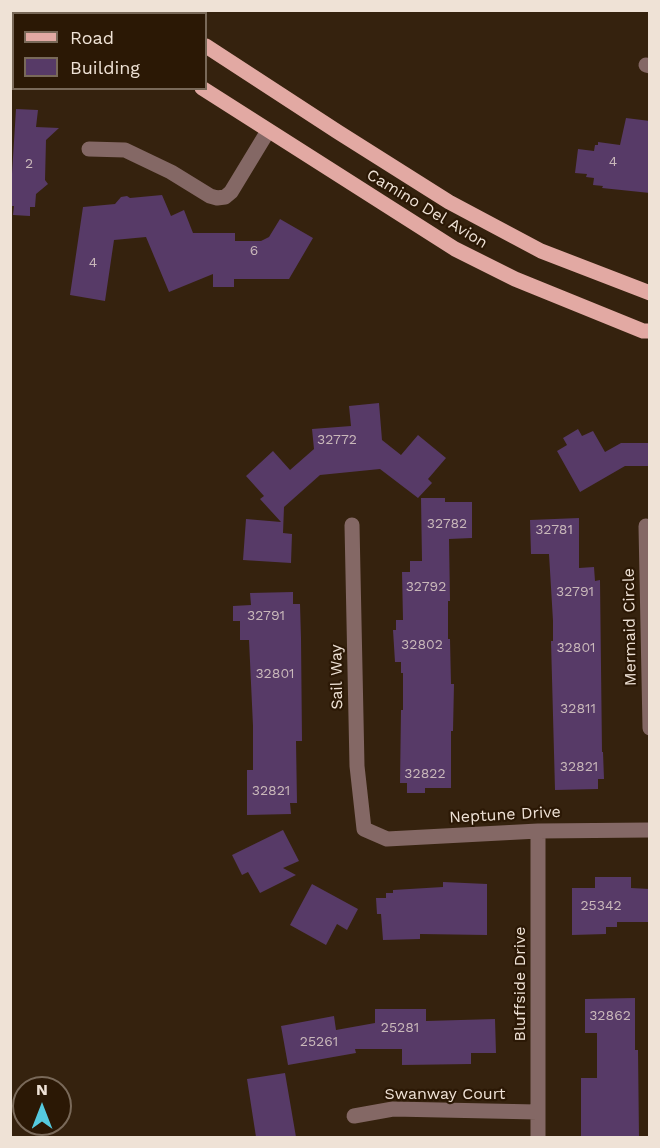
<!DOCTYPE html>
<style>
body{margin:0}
#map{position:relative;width:660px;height:1148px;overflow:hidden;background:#35220e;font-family:"Work Sans",sans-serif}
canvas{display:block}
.frame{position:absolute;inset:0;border:12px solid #efe2d6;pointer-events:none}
.legend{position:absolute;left:12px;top:12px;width:195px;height:78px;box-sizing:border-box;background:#2b1805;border:2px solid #796959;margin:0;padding:8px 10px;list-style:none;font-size:18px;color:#efe2d6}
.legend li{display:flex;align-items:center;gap:12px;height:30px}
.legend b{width:30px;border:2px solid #796959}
.north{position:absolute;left:12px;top:1076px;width:60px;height:60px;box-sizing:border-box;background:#2b1805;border:2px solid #796959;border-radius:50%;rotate:0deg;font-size:16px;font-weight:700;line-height:24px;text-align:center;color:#efe2d6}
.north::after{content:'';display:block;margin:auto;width:21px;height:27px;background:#55cadf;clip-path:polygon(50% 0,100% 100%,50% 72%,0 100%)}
</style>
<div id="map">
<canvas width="660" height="1148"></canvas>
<div class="frame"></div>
<ul class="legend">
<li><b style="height:8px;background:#e2a9a3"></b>Road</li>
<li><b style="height:16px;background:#573a67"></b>Building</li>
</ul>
<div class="north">N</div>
</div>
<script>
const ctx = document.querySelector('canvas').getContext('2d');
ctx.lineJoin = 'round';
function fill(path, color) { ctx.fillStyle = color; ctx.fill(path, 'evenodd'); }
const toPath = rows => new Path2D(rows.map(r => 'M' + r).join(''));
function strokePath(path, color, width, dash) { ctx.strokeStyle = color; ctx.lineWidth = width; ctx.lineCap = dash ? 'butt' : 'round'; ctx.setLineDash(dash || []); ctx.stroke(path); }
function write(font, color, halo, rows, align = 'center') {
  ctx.font = font + ' "Work Sans",sans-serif'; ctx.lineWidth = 4.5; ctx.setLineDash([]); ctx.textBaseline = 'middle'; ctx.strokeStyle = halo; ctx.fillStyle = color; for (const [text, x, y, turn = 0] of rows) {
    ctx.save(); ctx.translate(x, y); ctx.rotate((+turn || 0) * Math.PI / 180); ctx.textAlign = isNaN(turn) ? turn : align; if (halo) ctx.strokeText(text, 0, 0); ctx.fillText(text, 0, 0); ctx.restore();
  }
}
const building = toPath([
 [16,109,38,110,36,127,59,128,46,140,45,180,48,184,36,194,35,207,30,207,30,216,13,215,14,206,10,206],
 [626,118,650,121,650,193,602,188,603,186,593,185,594,178,586,177,587,174,575,173,578,149,594,151,595,145,598,145,598,142,620,145],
 [162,195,171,216,184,210,193,233,235,233,235,241,261,241,269,237,280,219,313,238,289,279,234,279,234,287,213,287,213,274,169,292,146,237,114,240,105,301,70,295,83,207,115,204,121,197,127,196,130,198],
 [379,403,382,440,401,455,418,435,446,458,428,479,432,483,418,498,380,469,320,475,284,507,283,533,292,534,291,563,243,560,246,519,281,522,260,499,264,496,246,476,273,451,290,470,314,449,312,429,351,426,349,406],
 [578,429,582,436,593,431,605,452,621,443,650,443,650,466,625,466,580,492,557,451,567,445,563,438],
 [421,498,445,498,445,502,472,502,472,538,449,539,450,601,448,601,448,639,450,639,451,684,454,684,453,731,451,731,451,788,425,788,425,793,407,793,407,783,400,783,401,710,403,710,403,673,401,673,401,662,395,662,393,630,396,630,396,620,403,620,402,572,410,572,410,561,422,561],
 [579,518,579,568,594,567,595,581,600,580,602,752,603,752,604,779,598,779,598,789,555,790,551,641,553,641,553,621,549,554,531,554,530,520],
 [293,592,293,604,300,604,301,638,302,741,296,741,297,803,290,803,291,814,247,815,247,770,253,770,253,726,249,640,240,640,240,621,233,621,233,606,251,605,250,593],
 [283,830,299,861,283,868,296,875,260,893,248,872,242,875,232,855],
 [595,877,631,877,631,888,650,889,650,922,617,922,617,927,606,927,606,934,572,935,572,888,595,888],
 [443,882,487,884,487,935,420,934,420,939,383,940,381,914,377,914,376,898,386,898,386,893,393,893,393,890,443,887],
 [312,884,358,909,347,930,337,924,326,945,290,925],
 [635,998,635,1050,638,1050,639,1137,581,1137,581,1078,597,1078,597,1033,585,1033,585,999],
 [375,1009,426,1009,426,1021,495,1019,496,1053,471,1053,471,1064,402,1065,402,1049,355,1049,356,1053,288,1065,281,1026,334,1016,336,1030,375,1023],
 [285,1073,296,1137,256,1137,247,1079]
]);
const minor = toPath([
 [646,65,650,66],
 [89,149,125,150,171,172,210,196,217,198,225,197,231,192,268,131],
 [352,525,357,766,364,829,387,839,538,831,650,830],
 [646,526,650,728],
 [538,831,538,1138],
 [354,1116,393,1109,537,1112]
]);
const major = toPath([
 [82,10,86,14],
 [152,10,156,14],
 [206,46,338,132,449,202,541,251,650,293],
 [202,88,455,249,515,279,643,331,650,331]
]);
const numberNames = [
 ["4",613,162],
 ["2",29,164],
 ["6",254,251],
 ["4",93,263],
 ["32772",337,440],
 ["32782",447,524],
 ["32781",554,530],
 ["32792",426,587],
 ["32791",575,592],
 ["32791",266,616],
 ["32802",422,645],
 ["32801",576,648],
 ["32801",275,674],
 ["32811",578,709],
 ["32821",579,767],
 ["32822",425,774],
 ["32821",271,791],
 ["25342",601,906],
 ["32862",610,1016],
 ["25281",400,1028],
 ["25261",319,1042]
];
const streetNames = [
 ["Camino Del Avion",427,209,31],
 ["Mermaid Circle",630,627,-91],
 ["Sail Way",337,677,-91],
 ["Neptune Drive",505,815,-3],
 ["Bluffside Drive",520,984,-90],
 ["Swanway Court",445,1094]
];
fill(building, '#573a67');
strokePath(minor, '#846865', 15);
strokePath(major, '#e2a9a3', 15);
write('14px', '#c9b8ba', null, numberNames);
write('16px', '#efe2d6', '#2b1805', streetNames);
</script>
